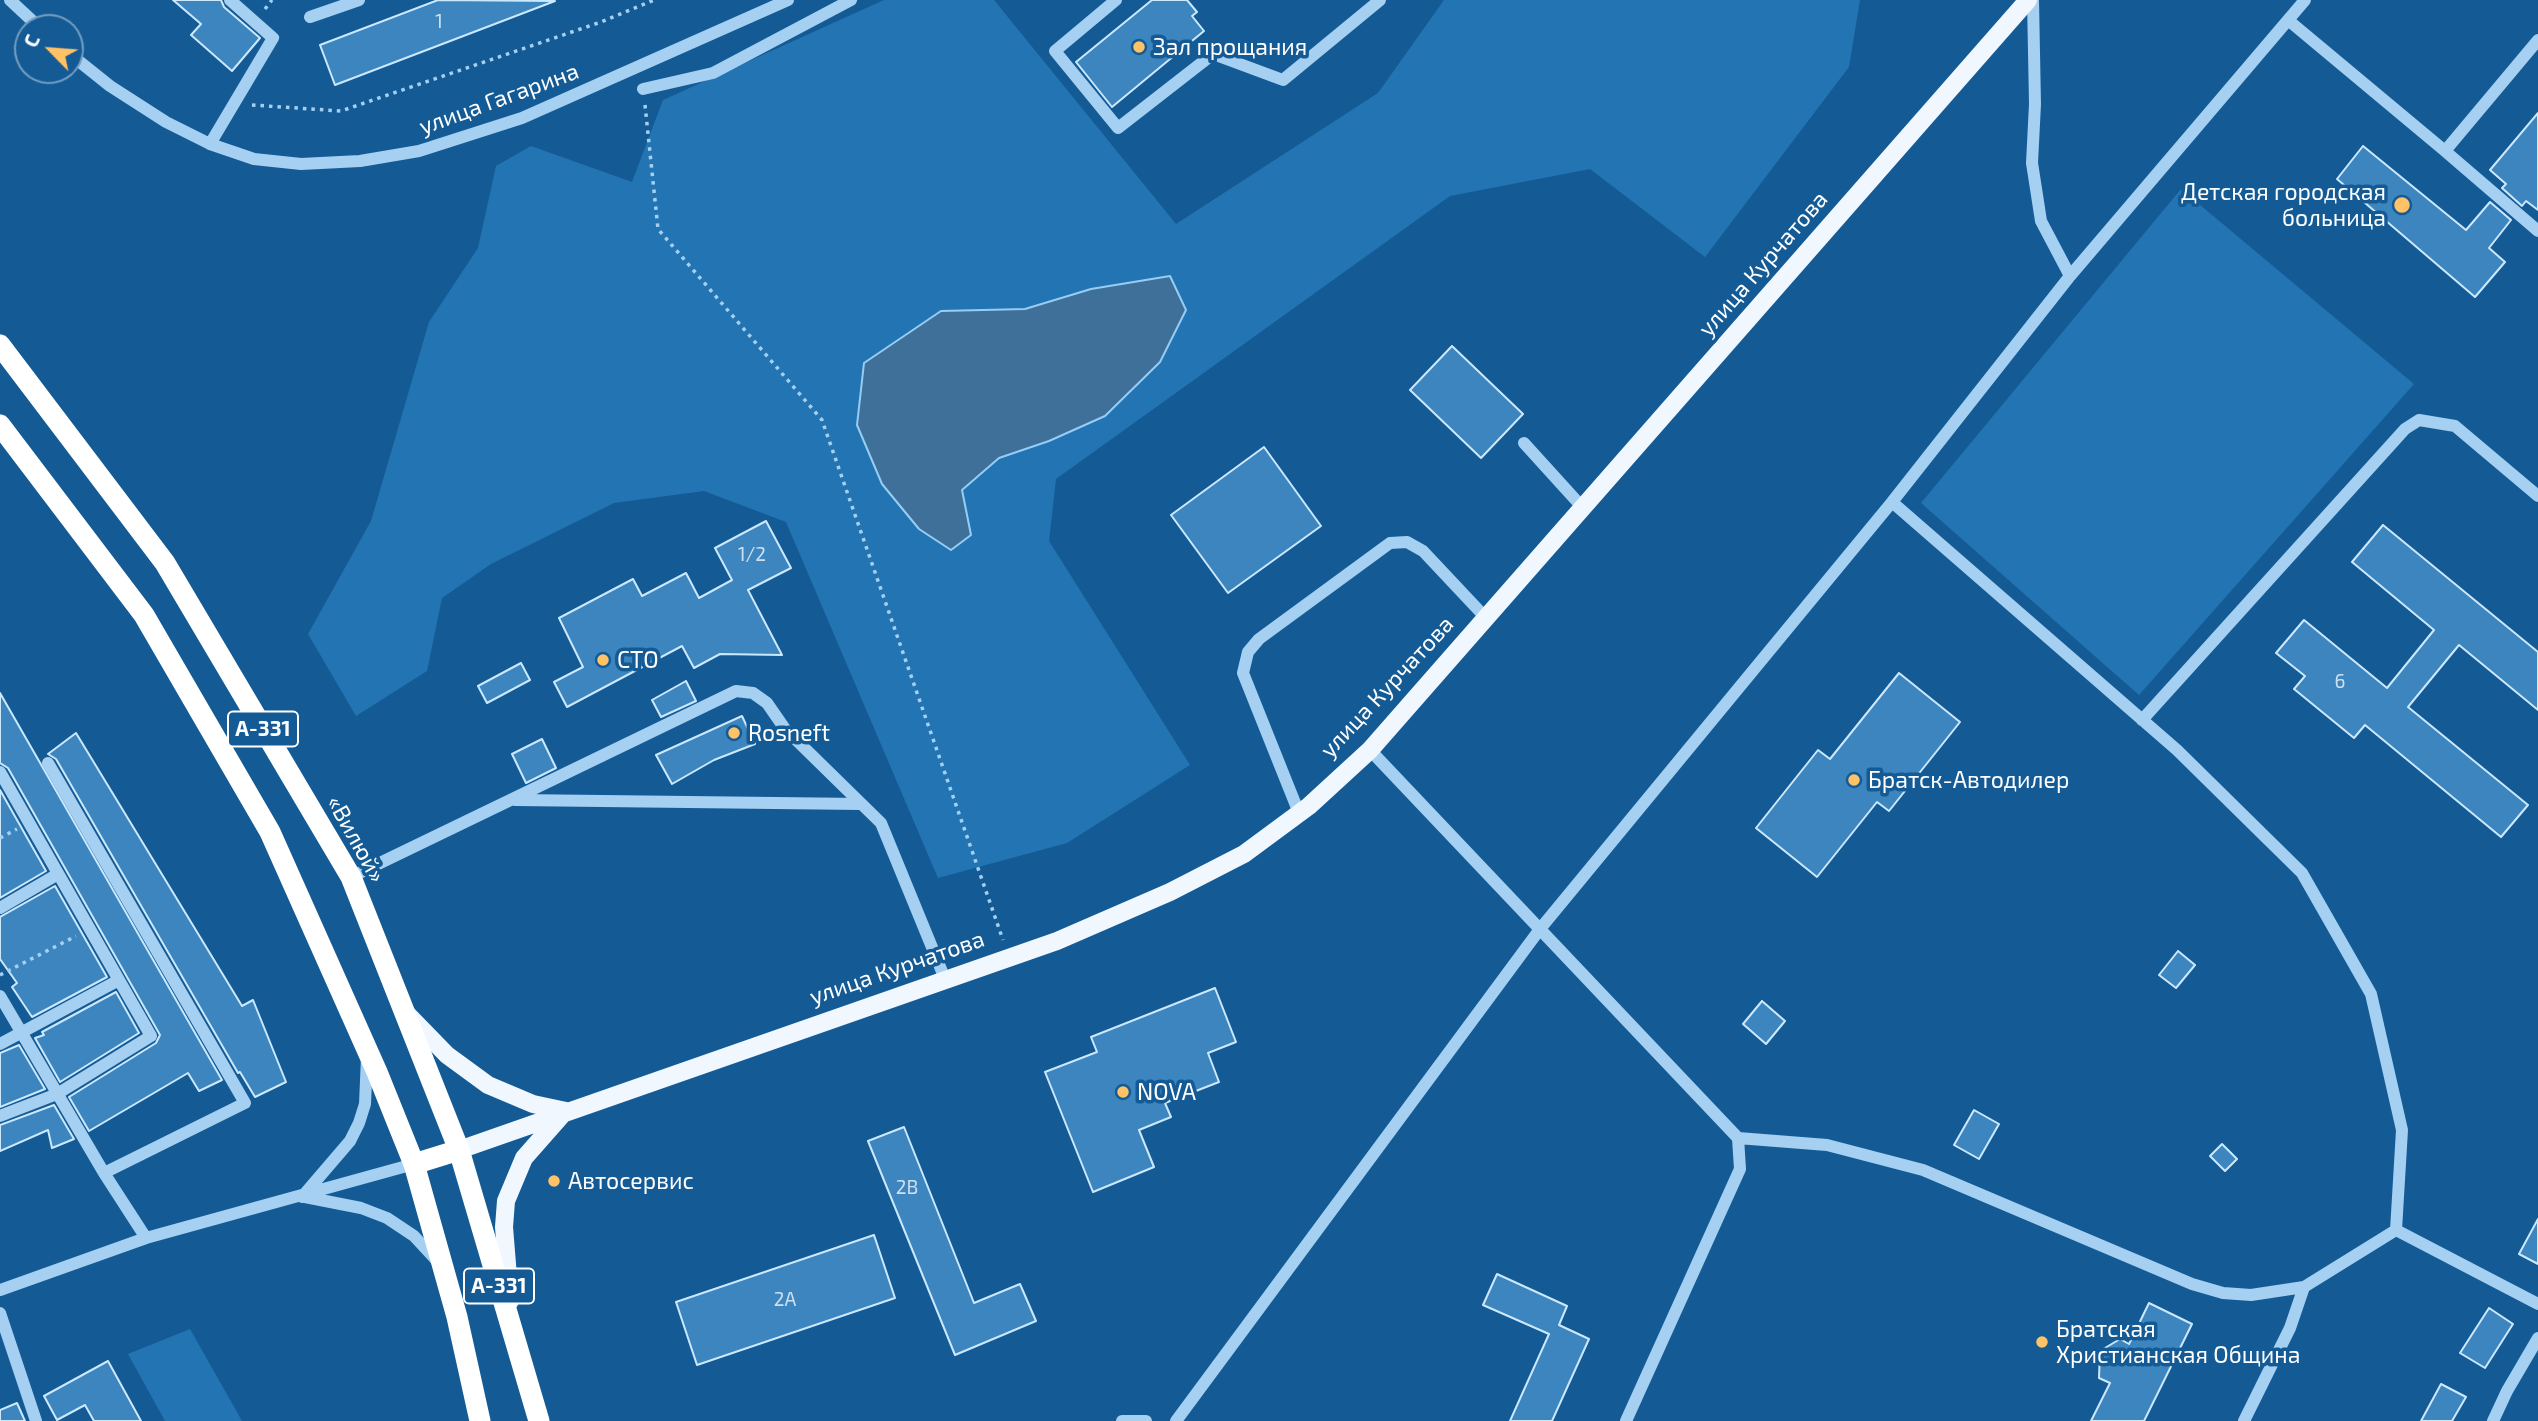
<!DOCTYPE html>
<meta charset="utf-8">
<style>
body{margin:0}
#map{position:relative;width:2538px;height:1421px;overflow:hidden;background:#145b96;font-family:"Exo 2",sans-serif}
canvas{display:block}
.north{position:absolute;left:14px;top:14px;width:70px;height:70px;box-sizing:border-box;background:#145b96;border:2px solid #729dc0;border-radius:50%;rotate:295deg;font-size:19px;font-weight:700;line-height:28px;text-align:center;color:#fff}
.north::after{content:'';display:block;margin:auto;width:24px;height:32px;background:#ffc266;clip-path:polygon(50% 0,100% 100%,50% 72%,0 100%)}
</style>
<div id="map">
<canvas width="2538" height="1421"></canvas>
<div class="north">С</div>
</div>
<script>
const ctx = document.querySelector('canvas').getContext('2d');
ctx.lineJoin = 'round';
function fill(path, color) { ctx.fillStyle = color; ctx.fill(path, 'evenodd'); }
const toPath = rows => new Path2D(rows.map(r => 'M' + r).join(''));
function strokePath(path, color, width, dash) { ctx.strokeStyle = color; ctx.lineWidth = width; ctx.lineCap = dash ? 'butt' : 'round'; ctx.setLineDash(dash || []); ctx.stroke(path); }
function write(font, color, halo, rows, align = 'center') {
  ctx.font = font + ' "Exo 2",sans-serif'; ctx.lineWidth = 7; ctx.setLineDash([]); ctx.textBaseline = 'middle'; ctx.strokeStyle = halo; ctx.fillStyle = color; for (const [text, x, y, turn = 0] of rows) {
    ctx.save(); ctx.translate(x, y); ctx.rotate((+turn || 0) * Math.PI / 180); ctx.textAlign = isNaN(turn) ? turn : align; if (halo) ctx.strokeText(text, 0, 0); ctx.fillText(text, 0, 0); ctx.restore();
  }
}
const green = toPath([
 [884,0,994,0,1176,224,1378,93,1444,0,1860,0,1849,67,1705,257,1590,169,1450,196,1056,479,1049,541,1190,765,1067,843,938,878,786,522,704,491,614,503,491,564,442,598,427,671,356,716,308,634,371,521,429,322,478,248,496,166,531,146,632,182,663,100],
 [2181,189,2414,384,2139,695,1921,503],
 [190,1329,242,1421,165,1421,128,1354]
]);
const water = toPath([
 [1170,276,1186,310,1160,362,1105,416,1049,441,999,458,962,490,971,535,951,550,919,529,882,484,857,425,864,363,941,311,1025,309,1091,289,1170,276]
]);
const building = toPath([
 [173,0,221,0,224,7,260,38,232,71,191,35,201,24,173,0],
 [438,0,555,1,335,85,320,45,438,0],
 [1152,0,1187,0,1197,12,1192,16,1204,31,1112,107,1076,62,1152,0],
 [2538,113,2538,210,2526,201,2522,206,2502,188,2506,184,2490,170,2538,113],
 [2363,146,2466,230,2490,202,2511,220,2489,248,2505,262,2475,297,2337,179,2363,146],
 [1452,346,1523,414,1481,458,1410,390,1452,346],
 [1264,447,1321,526,1228,593,1171,515,1264,447],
 [766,521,791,568,748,590,782,655,720,654,694,668,682,646,567,707,554,682,583,667,559,618,633,579,642,596,686,573,699,598,732,580,715,548,766,521],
 [2383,525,2538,652,2538,710,2459,645,2408,707,2528,805,2501,837,2365,725,2354,738,2294,689,2305,676,2276,653,2304,620,2387,688,2434,630,2352,562,2383,525],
 [521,663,530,680,487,703,478,686,521,663],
 [1899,673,1960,722,1889,811,1877,802,1817,877,1756,828,1818,750,1830,759,1899,673],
 [686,681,696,701,661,717,652,700,686,681],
 [0,693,222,1080,199,1091,188,1073,89,1131,69,1097,156,1043,160,1035,8,768,0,763,0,693],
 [742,716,755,744,714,760,672,784,656,755,742,716],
 [76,733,242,1006,253,1000,286,1082,255,1097,240,1072,238,1073,56,759,48,754,76,733],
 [542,739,556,768,526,783,512,754,542,739],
 [0,790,46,871,0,898,0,790],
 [55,886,107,977,32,1017,12,987,17,983,0,959,0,917,55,886],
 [2178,951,2195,965,2176,988,2159,975,2178,951],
 [1215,988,1236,1042,1208,1053,1219,1082,1165,1103,1171,1117,1139,1130,1154,1167,1093,1192,1045,1072,1097,1052,1091,1037,1215,988],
 [116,992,139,1033,60,1082,35,1038,44,1035,42,1032,116,992],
 [1762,1001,1785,1021,1766,1044,1743,1024,1762,1001],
 [19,1045,45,1089,0,1107,0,1053,19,1045],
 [54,1105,74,1139,52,1148,48,1130,0,1151,0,1125,54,1105],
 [1974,1110,1999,1124,1979,1159,1954,1145,1974,1110],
 [904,1127,974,1303,1020,1284,1036,1321,955,1355,868,1141,904,1127],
 [2222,1144,2237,1159,2225,1171,2210,1156,2222,1144],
 [2538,1219,2538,1264,2519,1254,2538,1219],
 [874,1235,895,1298,697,1365,676,1302,874,1235],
 [1497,1274,1567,1306,1559,1325,1589,1339,1552,1421,1510,1421,1549,1334,1483,1305,1497,1274],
 [2149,1303,2192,1324,2144,1421,2091,1421,2110,1383,2099,1378,2100,1351,2120,1339,2129,1344,2149,1303],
 [2489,1308,2513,1324,2485,1368,2460,1353,2489,1308],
 [108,1361,141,1421,94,1421,85,1405,57,1420,44,1396,108,1361],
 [2441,1384,2466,1397,2452,1421,2421,1421,2441,1384],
 [17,1403,25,1421,0,1421,0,1410,17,1403]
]);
const path = toPath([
 [265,9,272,0],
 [252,105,341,111,601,22,654,0],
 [645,105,658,229,822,420,1003,940],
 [0,838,17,829],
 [0,975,76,936]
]);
const minor = toPath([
 [10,0,40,28],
 [1116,0,1055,51,1118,128,1213,54,1283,80,1380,0],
 [2033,0,2035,104,2032,163,2041,221,2070,276],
 [310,17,359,0],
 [2288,20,2445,151,2538,40],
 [70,54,110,86,166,122,210,144,254,159,301,164,360,161,419,151,522,118,788,0],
 [643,89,713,73,851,0],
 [210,144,273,38,230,0],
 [2445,151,2538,231],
 [1524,443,1583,508],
 [1892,502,2177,750,2302,873,2371,994,2402,1130,2396,1230,2538,1304],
 [2142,720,2405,429,2419,420,2455,426,2538,496],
 [1370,750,1738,1138,1827,1145,1923,1170,2192,1284,2223,1293,2251,1295,2304,1287,2396,1230],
 [48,763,245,1103,104,1173],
 [0,772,151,1036,57,1094,0,1116],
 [515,800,861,804],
 [1299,813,1243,673,1248,652,1259,639,1390,543,1407,542,1423,551,1486,618],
 [351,877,736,691,753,693,767,703,785,729,881,823,945,979],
 [0,908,58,874],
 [0,996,104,1173,146,1238],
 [0,1044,119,980],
 [302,1197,350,1141,359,1123,365,1104,367,1057],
 [305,1197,361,1208,387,1218,414,1236,439,1263],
 [0,1290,146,1238,414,1164],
 [0,1313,36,1421],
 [1122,1421,1146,1421],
 [1176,1421,1540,929,1892,502,2070,276,2305,0],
 [1626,1421,1740,1169,1738,1138],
 [2244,1421,2290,1328,2304,1287],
 [2493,1421,2507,1391,2538,1338]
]);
const major = toPath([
 [408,1015,447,1055,488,1085,533,1104,566,1111],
 [459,1150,1057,941,1170,892,1244,854,1309,806,1370,750,2028,0],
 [510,1301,504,1227,506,1201,524,1158,561,1116]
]);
const highway = toPath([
 [0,345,165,563,351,877,459,1150,539,1421],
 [0,425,144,615,270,832,377,1072,414,1164,457,1317,480,1421],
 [414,1164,459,1150]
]);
const markers = [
 [1139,47,7,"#ffc266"],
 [2402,205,9,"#ffc266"],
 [603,660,7,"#ffc266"],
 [734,733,7,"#ffc266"],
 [1854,780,7,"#ffc266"],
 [1123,1092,7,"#ffc266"],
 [554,1181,7,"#ffc266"],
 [2042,1342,7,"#ffc266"]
];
const numberNames = [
 ["1",439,22],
 ["1/2",752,555],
 ["6",2340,682],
 ["2В",907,1188],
 ["2А",785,1300]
];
const shields = [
 [263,729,70],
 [499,1286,70]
];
const shieldNames = [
 ["А-331",263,729],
 ["А-331",499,1286]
];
const poiNames = [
 ["Зал прощания",1153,47],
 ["Детская городская",2386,192,"right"],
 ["больница",2386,218,"right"],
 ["СТО",617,660],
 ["Rosneft",748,733],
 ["Братск-Автодилер",1868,780],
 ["NOVA",1137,1092],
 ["Автосервис",568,1181],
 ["Братская",2056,1329],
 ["Христианская Община",2056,1355]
];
const streetNames = [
 ["улица Гагарина",499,99,-20],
 ["улица Курчатова",1763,264,-49],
 ["улица Курчатова",1387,687,-47],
 ["«Вилюй»",356,839,61],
 ["улица Курчатова",897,968,-19]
];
fill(green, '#2374b3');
fill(water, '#3e709a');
strokePath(water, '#97cdf5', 2);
fill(building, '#3d85be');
strokePath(building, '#cce8fd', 2);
strokePath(path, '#a5d0f2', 3.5, [3.5, 5]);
strokePath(minor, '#a5d0f2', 12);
strokePath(major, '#f0f7ff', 18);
strokePath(highway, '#fff', 21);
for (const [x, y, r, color] of markers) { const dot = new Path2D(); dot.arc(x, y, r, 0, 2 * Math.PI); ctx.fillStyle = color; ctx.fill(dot); strokePath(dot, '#145b96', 2.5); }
write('19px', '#cee0ef', null, numberNames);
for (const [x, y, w] of shields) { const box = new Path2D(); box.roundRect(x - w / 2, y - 17.5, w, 35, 5); ctx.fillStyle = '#145b96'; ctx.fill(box); strokePath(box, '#fff', 2); }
write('bold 21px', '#fff', null, shieldNames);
write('23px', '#fff', '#145b96', poiNames, 'left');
write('23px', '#fff', '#145b96', streetNames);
</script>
